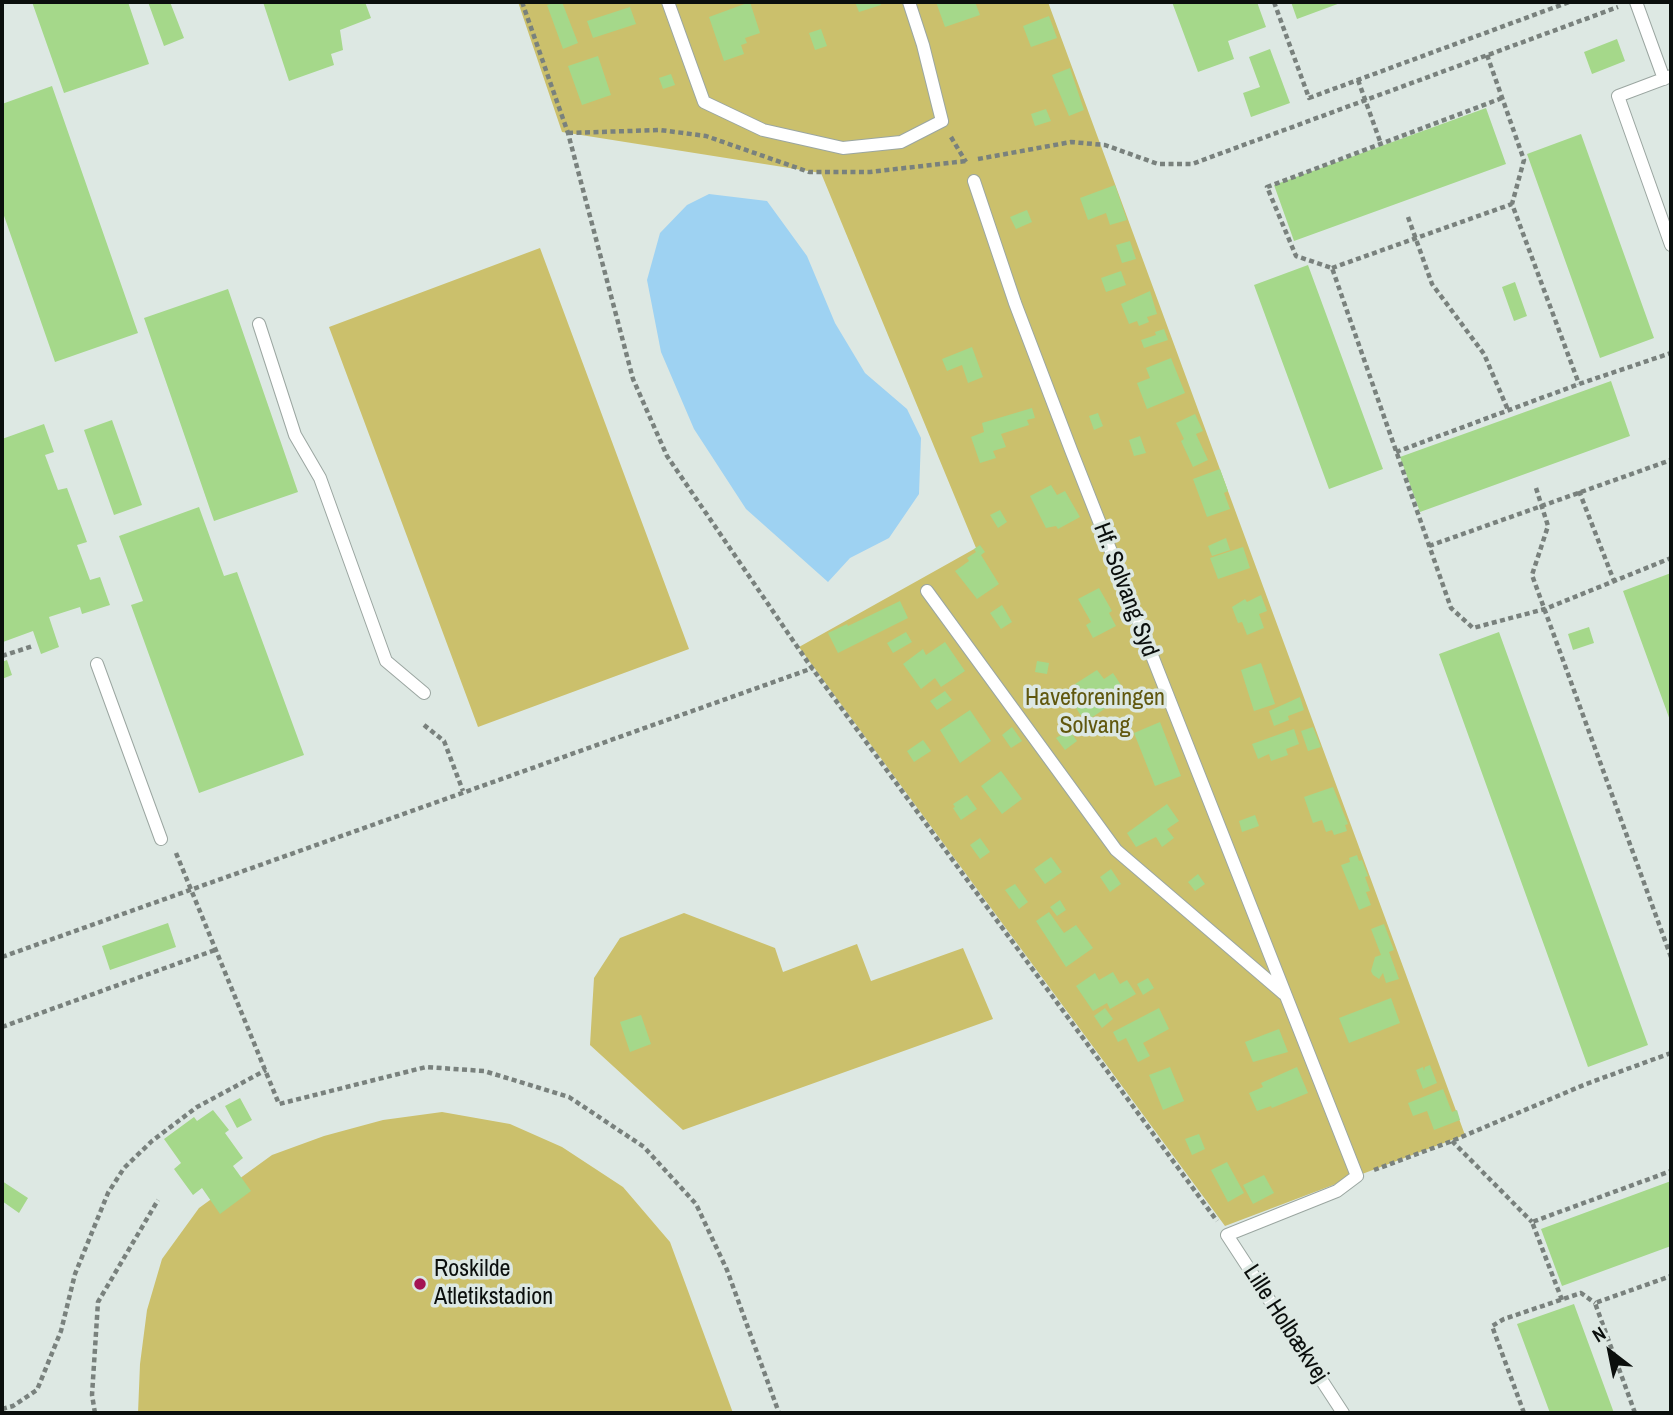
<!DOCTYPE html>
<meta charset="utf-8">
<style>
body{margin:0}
#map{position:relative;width:1673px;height:1415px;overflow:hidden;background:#dde8e3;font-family:"Archivo Narrow",sans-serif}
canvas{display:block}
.frame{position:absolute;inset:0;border:4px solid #0b0f0d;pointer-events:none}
.north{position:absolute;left:1575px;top:1317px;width:70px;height:70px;-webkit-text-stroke:5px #dde8e3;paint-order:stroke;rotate:328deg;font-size:19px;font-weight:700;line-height:28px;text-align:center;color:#0b0f0d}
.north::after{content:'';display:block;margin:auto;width:24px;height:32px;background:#0b0f0d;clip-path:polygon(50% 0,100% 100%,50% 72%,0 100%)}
</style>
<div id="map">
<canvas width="1673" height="1415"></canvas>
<div class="frame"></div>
<div class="north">N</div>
</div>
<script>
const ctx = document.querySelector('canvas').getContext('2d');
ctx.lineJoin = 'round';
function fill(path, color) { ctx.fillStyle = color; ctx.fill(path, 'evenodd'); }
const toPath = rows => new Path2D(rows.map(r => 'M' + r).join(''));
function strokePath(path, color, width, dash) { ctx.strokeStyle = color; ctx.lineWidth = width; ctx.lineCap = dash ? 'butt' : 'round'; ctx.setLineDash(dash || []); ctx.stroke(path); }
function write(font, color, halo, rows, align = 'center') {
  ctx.font = font + ' "Archivo Narrow",sans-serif'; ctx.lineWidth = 7; ctx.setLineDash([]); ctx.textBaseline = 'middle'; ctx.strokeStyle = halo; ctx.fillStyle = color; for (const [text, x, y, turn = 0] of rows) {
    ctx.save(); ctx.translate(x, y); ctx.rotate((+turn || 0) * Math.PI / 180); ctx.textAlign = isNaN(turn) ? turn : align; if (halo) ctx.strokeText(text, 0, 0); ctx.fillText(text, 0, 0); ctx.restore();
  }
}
const green = toPath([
 [518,2,1048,2,1465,1135,1225,1226,799,647,976,548,821,173,562,132],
 [540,248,689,649,478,727,329,327],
 [684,913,775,948,783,972,857,944,871,981,963,948,993,1019,683,1130,590,1045,594,978,620,938],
 [442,1112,510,1124,562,1147,623,1187,670,1242,733,1413,138,1413,140,1364,147,1310,162,1259,199,1208,272,1155,324,1136,383,1120]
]);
const water = toPath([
 [709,194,767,201,807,256,835,323,865,373,907,409,921,438,919,494,889,538,850,558,828,582,746,509,694,429,661,352,647,280,660,233,687,205]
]);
const building = toPath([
 [32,2,128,2,149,64,64,93],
 [148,2,170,2,184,38,164,46],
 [263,2,365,2,371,18,340,30,343,50,331,54,334,65,289,81],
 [557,2,562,2,578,43,563,49,547,5],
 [750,2,760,33,745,38,747,43,741,45,744,54,724,61,709,17],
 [855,2,880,2,881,5,859,12],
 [936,2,975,2,980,15,945,27],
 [1172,2,1257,2,1266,27,1228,41,1234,59,1198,72],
 [1291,2,1343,2,1297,19],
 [630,7,636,24,593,38,587,21],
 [1049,16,1057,38,1031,47,1023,26],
 [821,29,827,46,815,50,809,33],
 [1617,39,1625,61,1592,74,1584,52],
 [1270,49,1290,103,1251,117,1243,93,1260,87,1249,57],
 [598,56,611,95,582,105,568,66],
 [1070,68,1084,110,1069,116,1052,75],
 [671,74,675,85,663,89,659,78],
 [52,86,138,333,55,362,2,210,2,104],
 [1486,108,1506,164,1294,241,1274,185],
 [1046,109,1051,121,1035,126,1031,114],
 [1581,134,1654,338,1600,358,1527,154],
 [1115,185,1127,220,1110,225,1106,213,1088,220,1080,198],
 [1027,210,1032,222,1016,229,1010,217],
 [1130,241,1136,259,1122,263,1116,245],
 [1308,265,1383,469,1329,489,1254,285],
 [1121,271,1126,285,1106,292,1101,278],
 [1515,282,1527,316,1514,321,1502,287],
 [228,289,298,492,214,521,144,318],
 [1150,291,1157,314,1147,317,1149,322,1139,326,1137,321,1129,324,1121,304],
 [1164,329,1168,340,1144,348,1141,340,1156,335,1155,332],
 [972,347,983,377,968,383,962,365,947,371,942,359],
 [1171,358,1185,393,1147,409,1137,383,1150,378,1146,368],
 [1611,381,1630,436,1420,512,1400,457],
 [1032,408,1035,418,1027,420,1029,425,1001,434,1006,447,993,451,996,458,980,463,971,437,984,432,982,423],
 [1098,413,1103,426,1094,430,1089,416],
 [1195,414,1203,431,1196,434,1208,460,1193,467,1181,441,1184,439,1176,423],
 [112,420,142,505,114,515,84,430],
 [44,424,54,452,45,455,58,490,67,488,87,542,77,545,90,580,100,577,110,605,82,614,80,607,49,617,59,647,41,654,33,631,3,642,2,637,2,439],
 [1140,436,1146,453,1134,456,1129,440],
 [1220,469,1228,491,1224,493,1230,509,1207,517,1193,479],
 [1051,485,1057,495,1065,491,1080,517,1058,529,1056,526,1046,528,1030,496],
 [199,507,224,576,237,572,304,755,199,793,131,605,143,601,119,536],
 [1000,510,1007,522,998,528,990,515],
 [1226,538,1230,550,1212,556,1208,546],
 [980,545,985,552,981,555,999,584,977,599,955,571,969,561,967,558,976,552,974,549],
 [1243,547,1250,568,1218,579,1210,558],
 [1671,573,1671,723,1623,591],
 [1099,588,1112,611,1109,613,1116,626,1093,638,1086,625,1091,622,1078,599],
 [1261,595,1267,611,1259,614,1264,628,1247,635,1242,622,1238,623,1232,607,1245,599,1247,602],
 [900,601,908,618,838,653,828,633,847,624,848,626],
 [1002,605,1012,622,1001,629,990,613],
 [1589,627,1594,643,1573,650,1568,634],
 [906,632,912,642,893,653,887,643],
 [1499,632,1648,1045,1588,1067,1439,654],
 [945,642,965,671,941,687,935,678,921,689,903,664,923,649,926,655],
 [7,660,12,675,2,679,2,662],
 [1037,661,1049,663,1047,674,1035,672],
 [1261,663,1275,704,1254,711,1241,670],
 [1097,670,1104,679,1113,673,1127,694,1085,722,1071,700,1081,693,1075,684],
 [945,691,952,700,937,710,930,701],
 [1300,697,1304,710,1288,716,1289,720,1274,726,1269,711],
 [970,710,991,741,960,763,940,730],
 [1160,722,1181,776,1155,786,1134,733],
 [1012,727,1022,741,1011,748,1002,735],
 [1313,727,1321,747,1308,751,1301,731],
 [1294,729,1299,744,1286,749,1288,755,1271,761,1269,754,1258,759,1252,744],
 [1069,730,1077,741,1065,750,1056,738],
 [923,740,931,751,914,762,907,751],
 [1001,771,1022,799,1002,814,981,786],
 [1333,787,1348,824,1345,825,1347,831,1334,835,1332,830,1326,832,1322,820,1313,823,1304,797],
 [967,795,977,809,961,820,953,808,955,807,953,804],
 [1167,804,1179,821,1167,829,1174,838,1162,847,1156,837,1136,847,1127,833],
 [1255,815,1259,826,1242,832,1239,821],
 [980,838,990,852,980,859,970,845],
 [1357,855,1359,861,1362,860,1368,876,1365,877,1370,891,1366,892,1371,905,1359,910,1341,865,1350,862,1349,858],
 [1051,857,1062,872,1045,884,1034,869],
 [1111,869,1121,884,1110,892,1100,877],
 [1198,874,1205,884,1195,891,1188,882],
 [1015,884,1028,902,1019,909,1005,890],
 [1060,900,1066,910,1057,916,1050,907],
 [1049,912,1064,933,1076,925,1093,948,1066,967,1036,921],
 [168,923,176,947,110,970,102,946],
 [1384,924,1394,950,1389,952,1399,979,1386,983,1383,973,1379,979,1373,975,1371,971,1375,957,1381,955,1371,929],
 [1113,972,1120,984,1127,980,1136,994,1110,1009,1107,1003,1093,1011,1076,986,1095,973,1099,980],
 [1148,978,1154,988,1143,995,1137,984],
 [1391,998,1400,1023,1349,1043,1339,1018],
 [1105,1008,1113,1019,1102,1028,1094,1016],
 [1159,1008,1169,1029,1143,1043,1150,1056,1138,1062,1126,1038,1118,1042,1113,1032],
 [641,1015,651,1044,630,1052,620,1022],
 [1279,1029,1288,1052,1253,1062,1245,1042],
 [1430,1065,1437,1083,1423,1089,1416,1070,1423,1067,1424,1071,1425,1067],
 [1170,1067,1184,1101,1163,1110,1149,1075],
 [1297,1067,1308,1093,1272,1108,1271,1106,1257,1111,1249,1093,1263,1087,1261,1083],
 [1443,1089,1452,1112,1457,1110,1460,1120,1434,1130,1427,1111,1413,1116,1408,1103],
 [240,1098,252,1120,237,1128,225,1106],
 [213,1110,229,1130,225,1133,243,1158,233,1166,251,1191,220,1214,202,1188,193,1195,174,1169,181,1163,164,1139,194,1117,197,1121],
 [1199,1134,1205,1149,1192,1155,1185,1139],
 [1227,1162,1244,1193,1228,1202,1211,1170],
 [1264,1175,1274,1193,1253,1204,1243,1185],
 [2,1181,28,1198,19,1213,2,1201],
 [1671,1181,1671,1246,1562,1286,1541,1229],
 [1574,1304,1614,1413,1550,1413,1517,1324]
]);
const path = toPath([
 [522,2,568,133,633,379,667,456,809,664,1217,1221],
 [1274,2,1309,98,1569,2],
 [1487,55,1524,160,1512,204,1579,384],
 [1358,80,1381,144],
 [1502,98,1267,187,1296,256,1332,268,1451,608,1473,628,1545,609,1671,558],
 [568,133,660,130,706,136,809,172,870,172,966,161],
 [951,137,966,162],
 [978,159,1071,142,1105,145,1158,164,1192,164,1618,7],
 [1408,217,1432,284,1484,354,1508,410],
 [1332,268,1512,204],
 [1396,452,1579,384,1671,353],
 [1536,488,1548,526,1532,575,1671,957],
 [1579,491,1614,581],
 [1429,546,1671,460],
 [2,656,33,646],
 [424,725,444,741,463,791],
 [176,853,279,1104,426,1067,484,1071,569,1097,644,1147,696,1204,727,1270,779,1413],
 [2,957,813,668],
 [2,1027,215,950],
 [1452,1141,1532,1222],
 [1374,1170,1452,1141,1586,1084,1671,1053],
 [1562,1300,1532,1222,1671,1171],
 [2,1409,13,1406,37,1390,61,1331,75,1274,108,1193,124,1168,152,1141,197,1107,266,1070],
 [95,1413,92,1395,98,1302,158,1200],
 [1524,1413,1492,1326,1504,1319,1581,1293,1595,1303],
 [1635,1413,1595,1303,1671,1276]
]);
const service = toPath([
 [668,2,704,102,763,130,843,148,901,142,942,121,923,45,909,2],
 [1636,2,1664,79],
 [1671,76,1618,96,1671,245],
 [974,181,1015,303,1071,450,1357,1176,1337,1191,1227,1235,1343,1413],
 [259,324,295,435,320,478,386,661,424,693],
 [927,591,1116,850,1284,994],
 [97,664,161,839]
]);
const markers = [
 [420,1284,7,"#a41353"]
];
const streetNames = [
 ["Hf. Solvang Syd",1125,590,69],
 ["Lille Holbækvej",1285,1324,57]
];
const parkNames = [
 ["Haveforeningen",1095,699],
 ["Solvang",1095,727]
];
const poiNames = [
 ["Roskilde",434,1270],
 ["Atletikstadion",434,1298]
];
fill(green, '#cbc06c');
fill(water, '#9ed2f2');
fill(building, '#a5d88a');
strokePath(service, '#9ba6a1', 14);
strokePath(path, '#79817d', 4.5, [5, 3.5]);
strokePath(service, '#fff', 12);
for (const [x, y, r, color] of markers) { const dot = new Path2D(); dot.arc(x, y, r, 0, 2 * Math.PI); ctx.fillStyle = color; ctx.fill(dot); strokePath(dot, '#dde8e3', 2.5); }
write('24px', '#0b0f0d', '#dde8e3', streetNames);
write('24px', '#60570e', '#dde8e3', parkNames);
write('24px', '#0b0f0d', '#dde8e3', poiNames, 'left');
</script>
